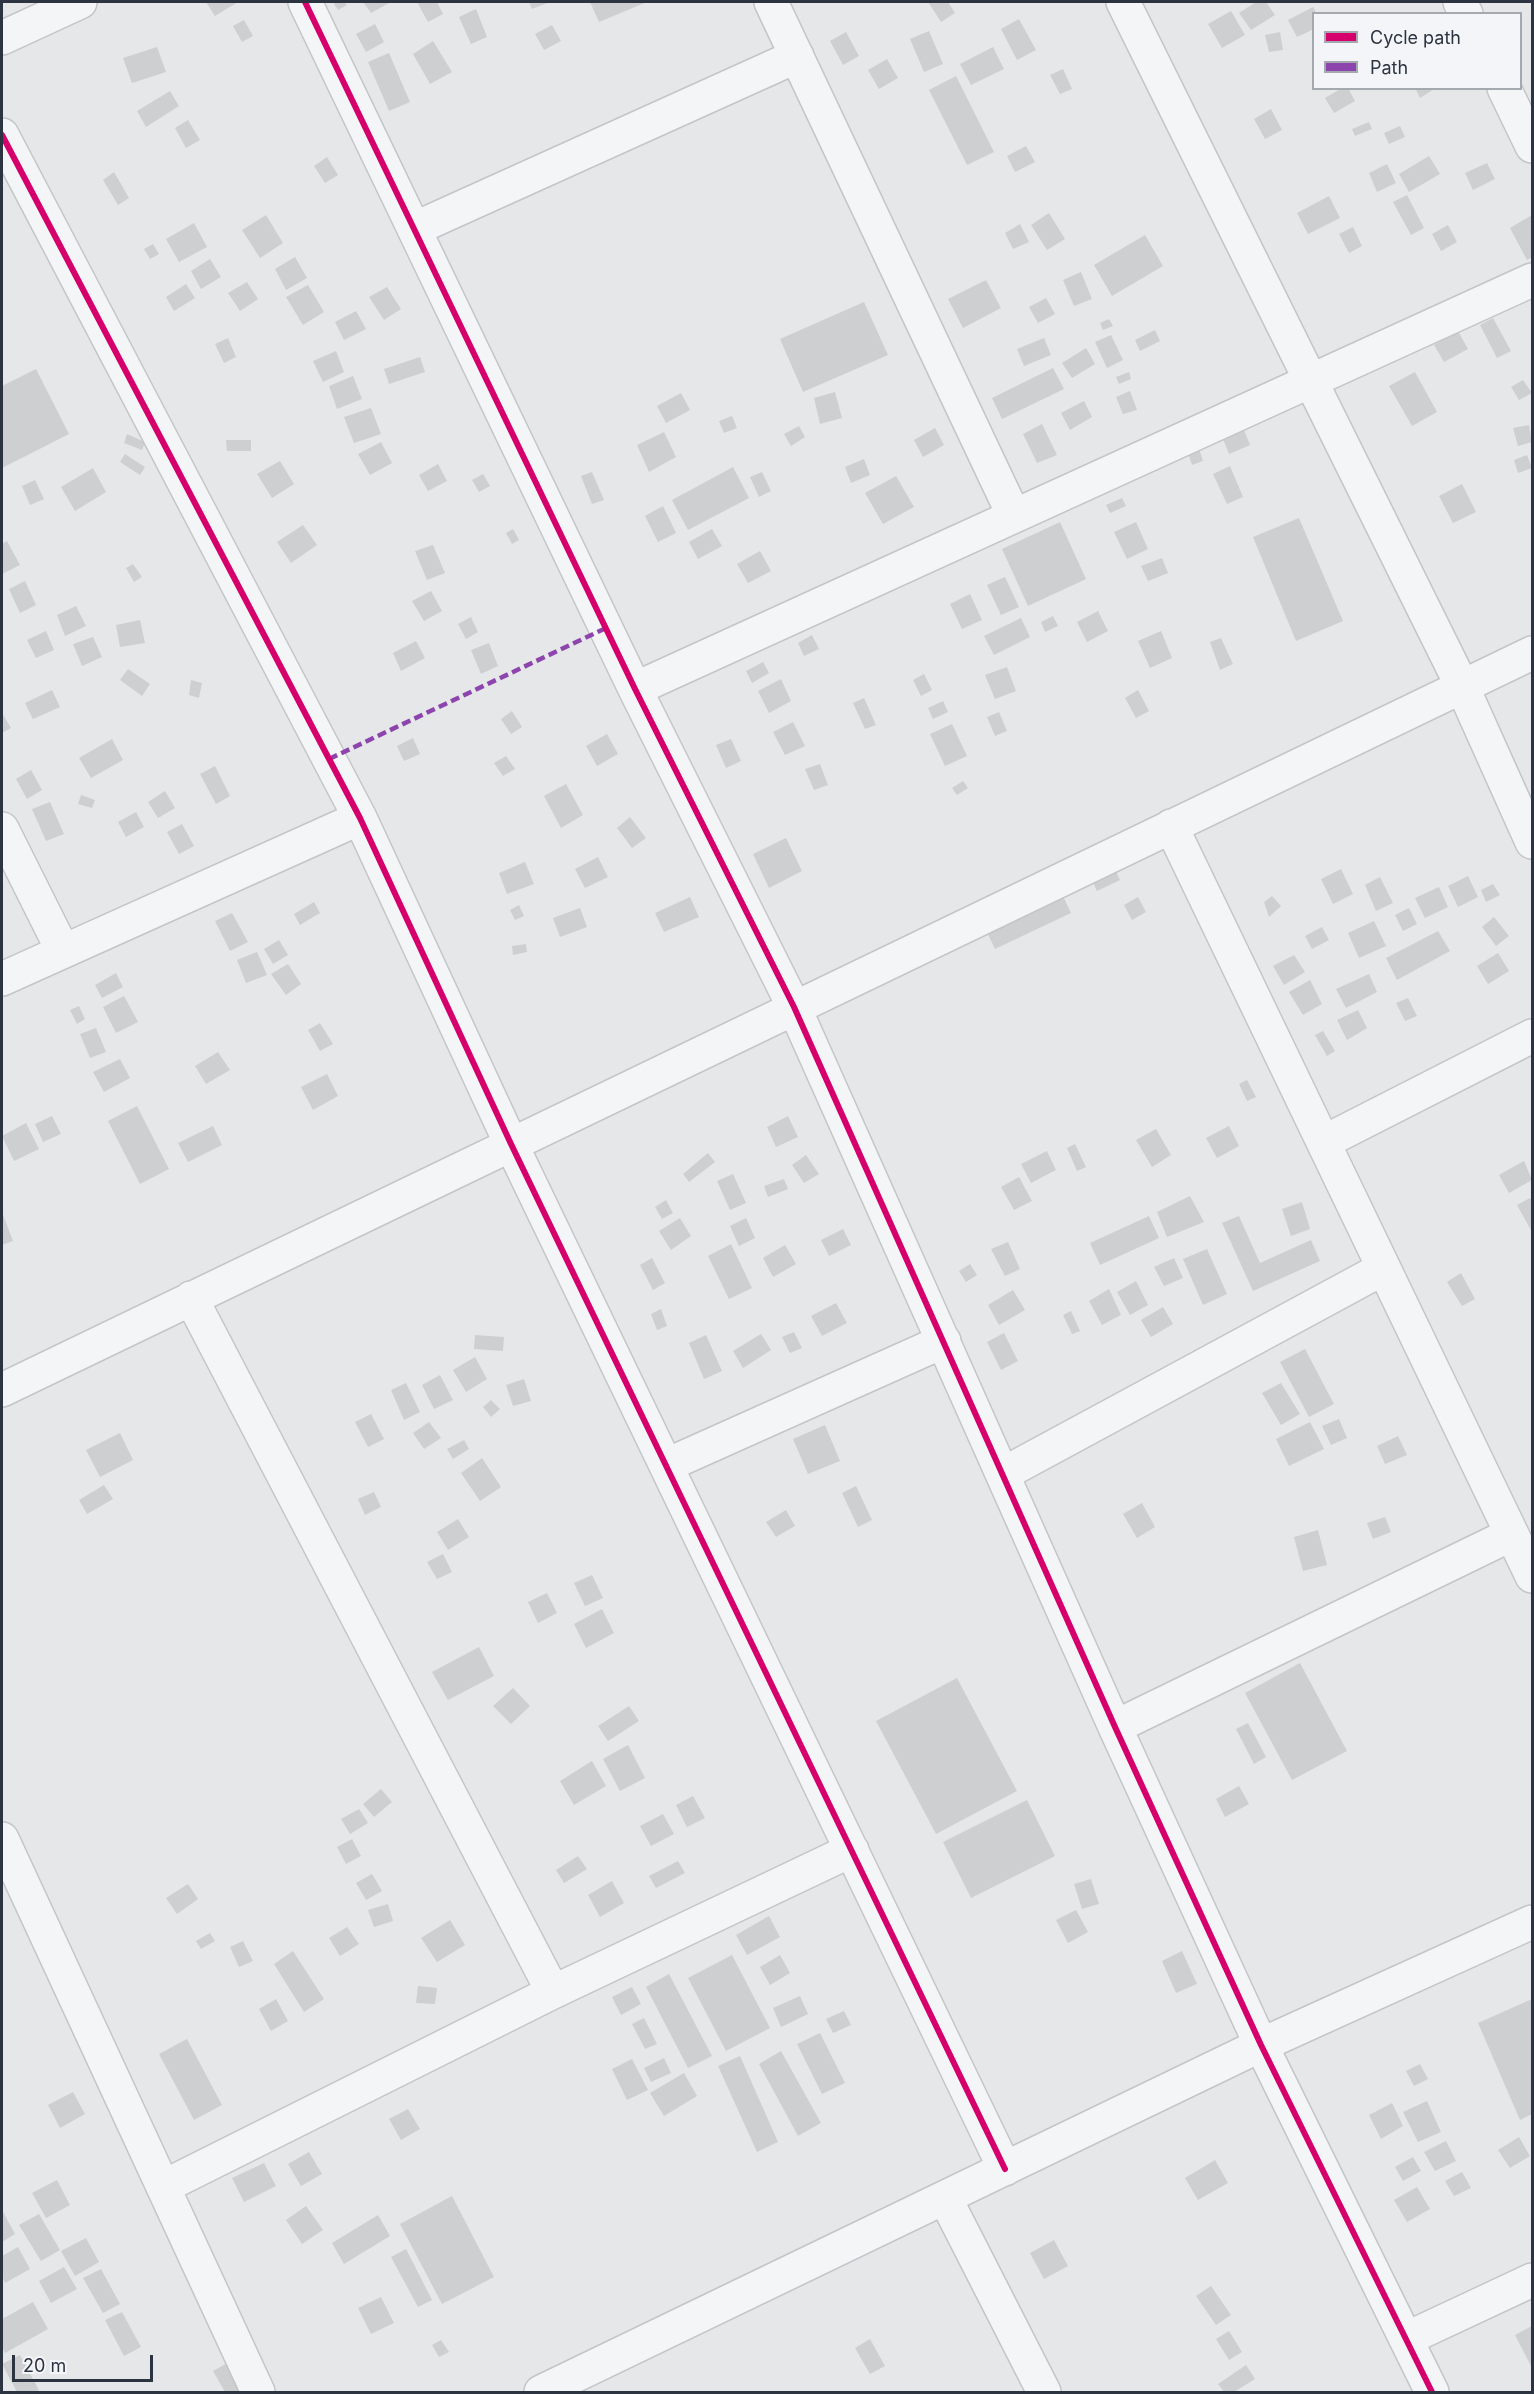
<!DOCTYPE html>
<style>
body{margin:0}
#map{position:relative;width:1534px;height:2394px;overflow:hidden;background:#e5e7e9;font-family:Inter,sans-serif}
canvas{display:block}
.frame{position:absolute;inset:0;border:3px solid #2d3441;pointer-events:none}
.legend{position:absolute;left:1312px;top:12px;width:210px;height:78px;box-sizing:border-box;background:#f3f5f8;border:2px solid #a4a8af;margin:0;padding:8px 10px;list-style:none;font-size:18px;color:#2d3441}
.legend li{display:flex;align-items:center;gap:12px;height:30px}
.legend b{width:30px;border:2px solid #a4a8af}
.scale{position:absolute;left:12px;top:2355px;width:141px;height:27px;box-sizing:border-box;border:3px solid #2d3441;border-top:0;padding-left:8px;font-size:18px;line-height:21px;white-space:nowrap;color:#2d3441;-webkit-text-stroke:4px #f3f5f8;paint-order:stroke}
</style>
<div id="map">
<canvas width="1534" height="2394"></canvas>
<div class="frame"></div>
<ul class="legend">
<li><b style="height:8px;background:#d6006c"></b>Cycle path</li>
<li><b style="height:8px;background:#8e44ad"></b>Path</li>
</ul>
<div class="scale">20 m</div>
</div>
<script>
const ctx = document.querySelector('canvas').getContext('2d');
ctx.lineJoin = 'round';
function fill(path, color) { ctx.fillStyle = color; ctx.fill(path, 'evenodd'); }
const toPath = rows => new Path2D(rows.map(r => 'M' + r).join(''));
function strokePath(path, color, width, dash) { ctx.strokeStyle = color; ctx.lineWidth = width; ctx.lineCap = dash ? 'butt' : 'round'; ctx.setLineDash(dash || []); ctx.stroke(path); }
const building = toPath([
 [206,2,238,2,215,16],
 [333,2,344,2,347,5,338,10],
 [363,2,391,2,371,13],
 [417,2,437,2,443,14,428,22],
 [529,2,550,2,532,9],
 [590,2,647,2,599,22],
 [928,2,948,2,955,13,941,22],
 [1256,2,1266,2,1275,15,1251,30,1239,13],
 [1313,7,1317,14,1314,14,1314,29,1297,37,1288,20],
 [476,9,487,37,471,44,459,17],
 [1231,11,1245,35,1222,48,1208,24],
 [1019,19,1036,50,1017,60,1001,29],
 [244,20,253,36,242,42,233,26],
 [375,24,384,42,366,52,356,34],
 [552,25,561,41,544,50,535,34],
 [929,31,943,64,924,72,910,39],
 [846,32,859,56,843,65,830,41],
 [1280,32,1283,50,1269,52,1265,35],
 [433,41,452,72,430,84,413,54],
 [157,47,166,72,132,83,123,58],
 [993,47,1004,69,971,85,960,64],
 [389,53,410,102,389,111,368,62],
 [887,59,898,78,879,89,868,70],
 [1063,69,1072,89,1060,94,1050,75],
 [956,76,994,152,967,165,929,90],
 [1342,88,1348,88,1355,101,1334,113,1325,98],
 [1415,88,1436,88,1420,98],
 [170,91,179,106,146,127,137,111],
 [1271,109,1282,130,1265,139,1254,119],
 [188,120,200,140,186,148,175,128],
 [1369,122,1372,129,1355,136,1352,129],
 [1400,126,1405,137,1389,144,1384,133],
 [1026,146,1035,162,1015,172,1007,156],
 [1429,156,1440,174,1409,192,1399,174],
 [327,157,338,175,325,183,314,166],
 [1487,163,1495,179,1473,190,1465,173],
 [1387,164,1396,183,1377,192,1369,173],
 [114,172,129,198,118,205,103,180],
 [1407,195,1424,228,1411,235,1393,202],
 [1329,196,1340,218,1308,234,1297,213],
 [1049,213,1065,239,1047,250,1031,225],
 [266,215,283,243,260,258,242,230],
 [1532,215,1532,257,1527,260,1510,228],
 [194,223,207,247,179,262,166,239],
 [1020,224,1029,242,1013,249,1005,233],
 [1448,225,1457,242,1441,251,1432,234],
 [1353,227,1362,246,1349,253,1339,234],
 [1145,235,1163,266,1112,296,1094,265],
 [153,244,159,254,150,259,144,249],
 [295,257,307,278,286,290,275,269],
 [210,259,221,277,201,289,191,271],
 [1081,272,1092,299,1074,306,1063,280],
 [986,280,1001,308,963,328,948,299],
 [247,282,258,299,240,311,228,293],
 [186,284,195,298,174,311,166,297],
 [308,285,324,312,303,325,286,297],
 [387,287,401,309,384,320,369,297],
 [1046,298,1055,314,1038,323,1029,307],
 [864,302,888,355,803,392,780,339],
 [356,311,366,329,344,340,335,322],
 [1493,318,1511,351,1497,358,1480,325],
 [1109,319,1113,326,1103,330,1100,323],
 [1155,330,1160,341,1140,351,1135,340],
 [1458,331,1468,349,1444,362,1434,345],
 [1111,335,1123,360,1107,368,1095,342],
 [228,338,236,357,224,363,215,344],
 [1044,338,1051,355,1024,366,1017,349],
 [1086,348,1095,364,1072,378,1062,363],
 [336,351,344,372,323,382,313,361],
 [420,357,425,372,389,384,384,369],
 [1053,368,1064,389,1002,419,992,398],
 [36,369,69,434,2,468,2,386],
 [1129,372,1131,379,1119,384,1116,377],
 [1415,372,1437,412,1412,426,1389,386],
 [353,376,362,399,337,409,329,386],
 [1523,380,1532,393,1519,400,1511,387],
 [1130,391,1137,410,1123,414,1116,397],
 [835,392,842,418,820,424,814,398],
 [681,393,690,410,666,423,657,406],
 [1084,401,1092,417,1070,430,1061,413],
 [371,408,381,434,354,443,344,417],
 [732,416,737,428,724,433,719,421],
 [1042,424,1057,455,1037,463,1023,434],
 [1529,425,1532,442,1518,446,1513,428],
 [799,426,805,437,791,446,784,434],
 [935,428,944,445,923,457,914,440],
 [1244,430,1250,445,1229,454,1223,439],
 [664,432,676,457,649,472,637,445],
 [127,434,145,442,142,450,124,443],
 [226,440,251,440,251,451,227,451],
 [381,442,392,463,370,475,358,454],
 [1199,449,1203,461,1192,465,1188,453],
 [125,454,145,467,140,475,120,462],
 [1527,455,1532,468,1518,473,1514,460],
 [864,459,870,475,851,483,845,467],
 [280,461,294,484,272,498,257,474],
 [438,464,447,481,428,491,419,475],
 [1230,466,1243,497,1227,504,1213,474],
 [733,467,749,498,688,530,672,500],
 [93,468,106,492,75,511,61,487],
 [592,472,604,500,592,504,581,476],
 [762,472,771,491,759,497,750,477],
 [483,474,490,486,479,492,472,480],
 [896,476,914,507,883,524,865,493],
 [35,480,44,499,30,505,22,486],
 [1462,484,1476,512,1453,523,1439,496],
 [1122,498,1126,506,1110,513,1106,505],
 [663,506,676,533,658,542,645,516],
 [1299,518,1343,621,1296,641,1253,537],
 [1060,522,1086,579,1028,606,1002,549],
 [1136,522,1148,549,1127,559,1114,532],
 [303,525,317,545,291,563,277,542],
 [513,529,519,540,512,544,506,533],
 [712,529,722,546,698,559,689,542],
 [7,541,20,565,2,574,2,544],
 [433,545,445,573,427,580,415,551],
 [760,551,771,571,748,583,737,564],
 [1162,558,1168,573,1148,581,1141,566],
 [133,564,142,577,134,582,126,568],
 [1005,577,1019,607,1001,615,987,585],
 [25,581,36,605,20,613,9,589],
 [431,591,442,611,424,621,412,601],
 [970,594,982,620,962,629,950,604],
 [76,606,86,626,65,636,57,615],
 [1098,611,1108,631,1087,642,1077,622],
 [1053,616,1058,626,1045,632,1041,622],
 [471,617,478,632,466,639,458,624],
 [1021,618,1030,637,994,655,984,636],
 [140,620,145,643,120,647,116,625],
 [46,631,54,650,36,658,27,640],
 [1161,631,1172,658,1150,668,1138,641],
 [812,635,819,649,804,656,798,643],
 [93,637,102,657,82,666,73,644],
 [1221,638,1233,664,1220,670,1210,642],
 [416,641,425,658,401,671,393,653],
 [489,643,498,666,481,674,471,650],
 [763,662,769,673,752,683,746,671],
 [1007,667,1016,691,995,699,985,675],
 [128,669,150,684,142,696,120,680],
 [924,674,932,690,921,696,913,680],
 [781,679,791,701,769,713,758,691],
 [191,680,202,683,199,698,189,695],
 [52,690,60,707,33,719,25,703],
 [1138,690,1149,711,1136,718,1125,698],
 [864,698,876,725,865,729,853,703],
 [943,701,948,712,933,719,928,708],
 [512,711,522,727,511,734,501,719],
 [999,712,1007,731,995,736,987,717],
 [2,713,11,728,2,733],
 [793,722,805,746,785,755,773,732],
 [952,724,967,756,945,766,930,734],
 [607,734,618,754,597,766,586,746],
 [413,738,420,754,404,761,397,746],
 [112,739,123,760,91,778,79,758],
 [731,739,741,761,726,768,716,745],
 [506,756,515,769,503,776,494,763],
 [820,764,828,785,814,790,805,769],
 [215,766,230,796,216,804,200,774],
 [31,770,42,790,27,799,16,779],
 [963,781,968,788,957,795,952,788],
 [566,784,583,815,561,828,544,796],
 [165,791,175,808,158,818,148,802],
 [81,795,95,800,92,808,78,804],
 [50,802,64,834,46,841,32,809],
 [136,812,144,827,126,837,118,822],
 [630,817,646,838,632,848,617,828],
 [182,824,194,846,179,854,167,832],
 [786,838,802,871,769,888,753,854],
 [598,857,608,877,585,888,575,869],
 [525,862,534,884,507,894,499,873],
 [1113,865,1120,880,1097,891,1090,876],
 [1341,869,1353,894,1333,904,1321,879],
 [1468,876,1478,897,1458,907,1448,886],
 [1380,877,1393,903,1376,911,1365,885],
 [1493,884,1500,895,1486,902,1481,890],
 [1439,887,1448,907,1425,918,1415,898],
 [1062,894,1071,913,995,949,986,930],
 [1272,896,1281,906,1269,917,1264,902],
 [690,897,699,917,664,932,655,913],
 [1138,897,1146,912,1132,920,1124,905],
 [314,902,320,913,300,925,294,914],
 [519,905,524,916,515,920,510,910],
 [580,908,587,927,560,937,553,918],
 [1409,908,1417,924,1403,931,1395,915],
 [232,913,248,942,230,951,215,921],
 [1494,917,1509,936,1496,946,1482,927],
 [1374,921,1386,946,1359,958,1348,933],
 [1322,927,1329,940,1312,949,1305,936],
 [1438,931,1450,951,1397,980,1386,958],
 [279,940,288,955,273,964,264,949],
 [526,944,527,952,513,955,512,946],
 [257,952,267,975,246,983,237,960],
 [1498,953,1509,971,1488,984,1477,966],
 [1294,955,1305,972,1284,985,1273,966],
 [288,964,301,984,286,995,271,974],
 [116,973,123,987,102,998,95,985],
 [1369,974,1377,992,1346,1008,1336,989],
 [1310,980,1322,1004,1303,1015,1289,992],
 [124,996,138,1022,116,1033,103,1007],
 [1408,998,1417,1016,1405,1021,1396,1003],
 [79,1006,85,1019,77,1024,70,1010],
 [1358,1010,1367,1028,1347,1040,1337,1020],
 [320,1023,333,1044,320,1051,308,1030],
 [96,1028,106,1052,90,1058,80,1034],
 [1323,1031,1335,1051,1327,1056,1315,1035],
 [218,1052,230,1070,206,1084,195,1066],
 [120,1059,130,1078,104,1092,93,1072],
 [327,1074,338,1096,313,1110,301,1087],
 [1247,1080,1256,1097,1247,1101,1239,1084],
 [137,1106,169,1169,140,1184,108,1121],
 [52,1116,61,1134,43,1142,35,1124],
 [788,1116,798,1137,776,1147,767,1127],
 [26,1123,39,1149,14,1161,2,1136],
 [213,1126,222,1145,188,1162,178,1143],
 [1229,1126,1239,1146,1217,1158,1206,1138],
 [1156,1129,1171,1155,1152,1167,1136,1140],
 [1075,1144,1086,1167,1077,1171,1067,1148],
 [1047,1151,1056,1170,1031,1183,1021,1164],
 [708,1153,715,1162,689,1182,683,1174],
 [806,1155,819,1174,804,1183,792,1165],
 [1524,1161,1532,1180,1509,1193,1499,1175],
 [733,1174,746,1203,730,1210,717,1181],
 [1019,1177,1032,1201,1014,1210,1001,1187],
 [784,1179,788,1189,768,1197,764,1186],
 [1190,1196,1204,1222,1167,1237,1157,1212],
 [1530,1198,1532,1202,1531,1230,1517,1205],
 [666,1200,673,1213,662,1219,655,1207],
 [1302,1202,1310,1229,1291,1236,1282,1209],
 [2,1212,13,1241,2,1245],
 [1149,1216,1159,1238,1100,1265,1090,1243],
 [1239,1216,1260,1263,1311,1240,1320,1261,1253,1291,1222,1223],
 [680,1218,691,1236,671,1250,659,1231],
 [746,1218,755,1238,739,1246,730,1226],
 [843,1229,851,1245,829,1256,821,1240],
 [1008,1242,1020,1269,1005,1276,991,1249],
 [731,1244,752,1288,729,1299,708,1256],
 [785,1245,796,1264,773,1277,763,1258],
 [1207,1249,1227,1294,1203,1305,1183,1259],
 [652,1258,665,1283,653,1290,640,1265],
 [1174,1258,1183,1278,1164,1286,1154,1267],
 [970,1264,977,1275,966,1282,959,1271],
 [1461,1273,1475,1299,1462,1306,1447,1282],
 [1136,1281,1148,1305,1130,1315,1117,1292],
 [1109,1289,1121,1315,1102,1325,1089,1301],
 [1013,1290,1025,1310,999,1325,988,1305],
 [836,1303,847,1323,822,1336,811,1316],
 [1163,1307,1173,1324,1151,1337,1141,1320],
 [661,1309,667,1326,657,1330,651,1314],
 [1071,1311,1080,1331,1072,1334,1063,1315],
 [794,1332,802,1348,790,1353,782,1337],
 [1004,1333,1018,1361,1001,1370,987,1342],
 [761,1334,771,1350,743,1368,733,1351],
 [475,1335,504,1337,503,1351,474,1349],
 [706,1335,722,1371,704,1379,689,1343],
 [1305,1349,1334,1404,1309,1417,1280,1362],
 [475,1357,487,1379,466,1392,453,1370],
 [440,1375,453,1400,434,1409,422,1385],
 [524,1379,531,1401,513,1406,506,1385],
 [406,1383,420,1412,404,1420,391,1390],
 [1281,1383,1300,1414,1281,1425,1262,1393],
 [491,1400,500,1409,491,1417,483,1407],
 [371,1414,384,1439,368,1447,355,1422],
 [1339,1419,1347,1438,1331,1445,1322,1426],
 [429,1422,441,1438,424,1449,413,1433],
 [1310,1422,1324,1449,1289,1466,1276,1439],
 [825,1425,840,1461,808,1474,793,1439],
 [120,1433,133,1460,100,1477,86,1450],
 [1398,1436,1407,1455,1385,1464,1377,1446],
 [464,1440,469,1449,453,1459,447,1449],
 [482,1458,501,1487,480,1501,461,1473],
 [104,1485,113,1499,87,1514,79,1500],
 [856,1486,872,1520,858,1527,842,1493],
 [374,1492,381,1507,365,1515,358,1499],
 [1142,1503,1155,1527,1137,1538,1123,1514],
 [786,1510,795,1526,776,1537,766,1522],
 [1385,1517,1391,1532,1373,1539,1367,1523],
 [458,1519,469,1537,448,1550,437,1532],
 [1318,1530,1327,1565,1303,1571,1294,1537],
 [443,1554,452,1572,437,1579,427,1562],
 [592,1575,603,1598,585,1606,574,1583],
 [547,1593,557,1613,538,1623,528,1602],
 [602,1609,614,1633,586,1648,574,1624],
 [479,1647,494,1676,448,1700,432,1672],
 [1300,1663,1347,1751,1292,1780,1245,1693],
 [957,1678,1017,1791,936,1834,876,1721],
 [513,1688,530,1706,511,1724,493,1706],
 [629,1706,639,1721,608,1741,598,1726],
 [1248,1723,1266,1757,1254,1764,1236,1729],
 [628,1745,645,1778,620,1791,603,1759],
 [592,1761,606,1786,574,1805,560,1781],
 [1239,1786,1249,1804,1225,1817,1216,1799],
 [381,1789,392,1802,374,1817,363,1804],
 [693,1796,705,1818,687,1827,676,1805],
 [1027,1800,1055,1856,971,1898,943,1842],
 [359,1809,368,1823,350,1834,341,1819],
 [663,1814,674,1834,651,1846,640,1826],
 [352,1839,361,1856,346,1864,337,1847],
 [578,1856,587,1869,564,1883,556,1870],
 [678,1861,685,1873,656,1888,649,1876],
 [372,1874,382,1891,366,1900,356,1883],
 [1091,1879,1099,1904,1082,1909,1074,1884],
 [612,1881,624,1903,600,1917,588,1895],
 [188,1884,198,1899,177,1914,166,1898],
 [388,1904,393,1921,374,1927,368,1910],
 [1076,1910,1088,1932,1068,1943,1056,1920],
 [769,1916,780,1937,747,1955,736,1935],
 [450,1920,465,1945,437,1962,421,1938],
 [347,1927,359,1944,340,1956,329,1938],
 [210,1933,215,1941,201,1949,196,1941],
 [243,1941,253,1961,239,1967,230,1947],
 [293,1951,324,1999,304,2012,274,1964],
 [1182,1951,1197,1984,1176,1993,1162,1961],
 [732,1955,770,2028,726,2051,688,1978],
 [780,1955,790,1973,770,1985,760,1967],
 [669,1974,712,2056,688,2068,646,1987],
 [418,1986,437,1988,435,2004,416,2003],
 [632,1987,641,2004,621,2015,612,1997],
 [800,1996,808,2014,781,2027,773,2008],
 [276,1999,288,2021,271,2031,259,2009],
 [1532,1999,1532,2114,1520,2120,1478,2023],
 [844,2011,851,2025,833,2033,826,2019],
 [644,2018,657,2044,645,2049,632,2024],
 [820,2033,845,2083,822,2094,797,2044],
 [187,2039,222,2105,194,2120,159,2054],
 [781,2051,821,2123,798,2136,759,2064],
 [740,2056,778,2142,757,2152,718,2066],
 [664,2058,671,2073,651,2082,644,2068],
 [632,2059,648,2090,627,2100,612,2069],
 [1420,2064,1428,2079,1414,2086,1406,2071],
 [684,2073,697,2096,664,2116,650,2093],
 [73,2092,85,2114,60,2128,48,2105],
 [1427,2101,1441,2132,1418,2142,1403,2112],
 [1392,2103,1403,2126,1381,2139,1369,2115],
 [408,2109,420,2129,401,2140,389,2119],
 [1519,2137,1530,2156,1510,2168,1498,2150],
 [1446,2141,1456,2161,1435,2171,1424,2152],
 [309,2152,322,2174,301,2186,288,2164],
 [1413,2157,1421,2171,1403,2181,1395,2167],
 [1215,2160,1228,2183,1198,2200,1185,2178],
 [264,2163,276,2186,244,2202,232,2178],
 [1462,2172,1471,2188,1454,2196,1445,2181],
 [57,2180,70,2205,46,2218,32,2193],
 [1417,2187,1430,2209,1407,2222,1394,2200],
 [452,2196,494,2277,442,2304,400,2224],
 [306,2206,323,2230,302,2244,286,2220],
 [2,2210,15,2234,2,2242],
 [39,2214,60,2250,41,2261,19,2225],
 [378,2215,390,2236,344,2264,332,2243],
 [86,2238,99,2262,75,2276,61,2251],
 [1054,2240,1068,2266,1044,2279,1030,2253],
 [18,2247,30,2269,5,2283,2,2276,2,2256],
 [406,2249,432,2300,418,2307,391,2257],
 [64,2267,77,2289,51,2303,39,2281],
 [101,2269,120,2304,103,2313,83,2278],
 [1211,2286,1231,2315,1216,2325,1196,2296],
 [381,2297,394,2323,371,2334,358,2308],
 [33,2302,48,2329,5,2353,2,2347,2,2319],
 [122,2312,141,2347,124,2356,105,2320],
 [1532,2326,1532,2368,1515,2335],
 [1229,2331,1242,2352,1229,2360,1216,2339],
 [870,2339,885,2366,870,2374,855,2348],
 [441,2340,449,2352,439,2357,432,2345],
 [20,2355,39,2390,35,2392,17,2392,2,2364],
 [231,2361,247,2392,225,2392,213,2371],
 [1246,2365,1255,2379,1234,2392,1224,2392,1218,2384]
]);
const minor = toPath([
 [305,2,635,689,794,1007,1115,1727,1261,2045,1432,2392],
 [771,2,1014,516],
 [1123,2,1462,686,1532,842],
 [1460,2,1466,14],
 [2,38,80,2],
 [1504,88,1532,146],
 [2,135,360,818,511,1144,1005,2169],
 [414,229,797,56],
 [635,689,1532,280],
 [1171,826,1532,1576],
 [2,829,63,951],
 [2,979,360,818],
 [1324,1142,1532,1036],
 [191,1298,553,1992],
 [2,1390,1532,653],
 [667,1465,944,1341],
 [1003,1474,1384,1268],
 [1115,1727,1512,1534],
 [2,1839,258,2392],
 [163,2187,553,1992,852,1850],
 [945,2198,1044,2392],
 [1406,2339,1532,2280],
 [541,2392,1261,2045,1532,1922]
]);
const quiet = toPath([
 [329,759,606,628]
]);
const cycleway = toPath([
 [305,2,635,689,794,1007,1115,1727,1261,2045,1432,2392],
 [2,135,360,818,511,1144,1005,2169]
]);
fill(building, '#cecfd1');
strokePath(minor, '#c3c5c7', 36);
strokePath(minor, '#f4f5f6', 33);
strokePath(quiet, '#8e44ad', 4.5, [9, 4.5]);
strokePath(cycleway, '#d6006c', 6);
</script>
